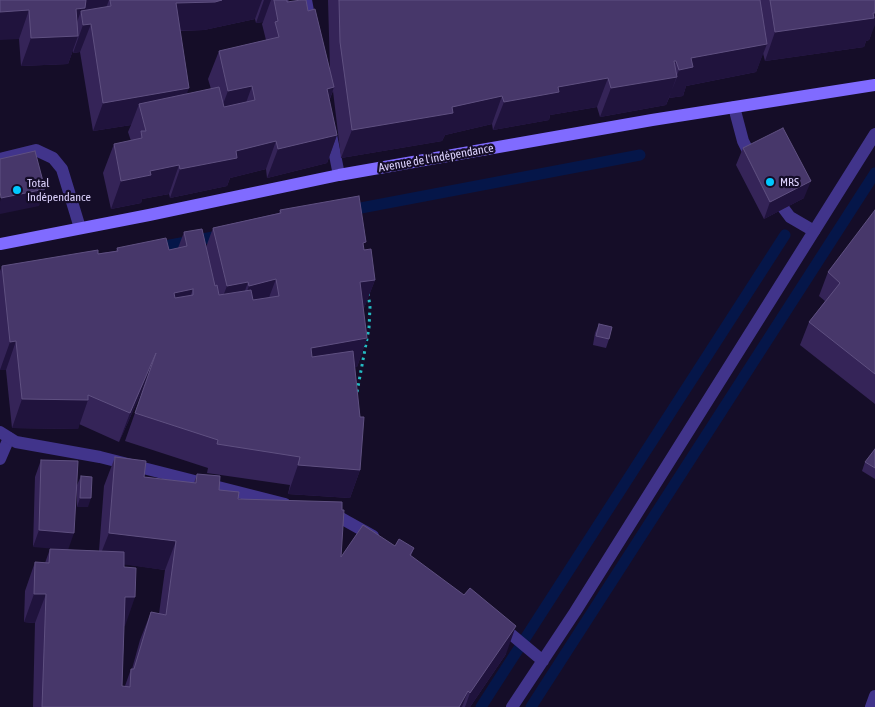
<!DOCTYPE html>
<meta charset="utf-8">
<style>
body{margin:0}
canvas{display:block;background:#150d28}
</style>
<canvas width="875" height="707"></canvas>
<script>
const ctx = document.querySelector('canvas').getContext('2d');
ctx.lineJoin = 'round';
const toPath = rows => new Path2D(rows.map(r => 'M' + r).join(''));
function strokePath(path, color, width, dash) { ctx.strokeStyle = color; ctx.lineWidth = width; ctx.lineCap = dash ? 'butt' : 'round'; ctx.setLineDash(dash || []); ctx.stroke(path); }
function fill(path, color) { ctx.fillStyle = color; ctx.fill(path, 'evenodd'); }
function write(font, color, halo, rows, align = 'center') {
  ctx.font = font + ' "Asap Condensed",sans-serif'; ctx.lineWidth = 4.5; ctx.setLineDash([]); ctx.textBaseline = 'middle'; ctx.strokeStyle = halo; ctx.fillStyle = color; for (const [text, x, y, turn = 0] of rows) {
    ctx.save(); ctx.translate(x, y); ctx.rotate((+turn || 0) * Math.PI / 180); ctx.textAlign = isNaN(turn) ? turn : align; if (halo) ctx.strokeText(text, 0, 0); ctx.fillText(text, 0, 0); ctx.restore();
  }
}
const stream = toPath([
 [345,211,640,155],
 [154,248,224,235],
 [481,707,785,235],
 [531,707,875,173]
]);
const path = toPath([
 [357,392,369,328,370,307,368,292]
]);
const service = toPath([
 [734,107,743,141,752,159],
 [0,159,36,150,53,158,62,169,80,228],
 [784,209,790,217,814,231],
 [0,459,9,438]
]);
const minor = toPath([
 [306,0,311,27],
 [330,130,339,175],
 [0,432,16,442,100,457,285,504],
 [329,514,339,517,373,536],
 [500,625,543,661],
 [512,707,575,612,875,134],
 [871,707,875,696]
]);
const secondary = toPath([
 [0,244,149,215,339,175,652,120,875,85]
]);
const wall = toPath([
 [0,0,289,0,288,2,308,11,330,70,328,0,875,0,871,35,869,40,866,41,864,47,765,61,763,53,756,72,686,86,683,96,669,98,666,105,600,117,597,107,550,115,549,120,493,130,492,124,445,135,442,141,341,158,333,91,329,101,337,135,327,163,267,178,266,169,230,178,227,186,170,198,169,194,142,199,141,203,111,209,103,173,114,144,131,141,128,132,131,125,93,131,80,52,73,53,73,50,68,64,21,66,19,39],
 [255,19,256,23,263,22,262,24,266,40,219,51,208,79,211,89,186,94,180,31,204,30],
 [743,148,804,198,764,219,736,165],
 [280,210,364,249,375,280,364,308,363,308,367,338,357,367,355,367,360,470,350,498,288,494,290,485,207,473,208,468,125,441,146,382,119,442,79,424,78,429,12,428,6,370,0,370,0,271,2,266,116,251,117,248,169,250,178,248,184,232,206,247,213,228,279,213],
 [875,211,875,404,800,345,809,322,825,301,819,296,828,272],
 [599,324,609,339,606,348,593,345,595,333],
 [875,449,875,479,862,471,865,462],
 [115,457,144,477,194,483,197,474,219,490,238,499,341,557,395,546,414,548,411,556,506,654,470,707,33,707,35,623,24,622,25,591,35,562,45,563,50,549,99,551,104,486],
 [124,564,165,570,159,614,151,612,140,640,132,669,131,669,125,686,122,686,124,626,125,626],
 [41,460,78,461,33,547,35,477],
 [81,476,88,507,77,507,77,485]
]);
const shadedWall = toPath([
 [86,0,109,0,99,27,91,24,80,52,73,53,83,25,81,11,72,36,78,36,68,64,21,66,31,38,76,9],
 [222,0,262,0,255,19,204,30,166,31,176,3],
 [264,0,271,0,263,22,256,23],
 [29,10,19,39,0,40,0,12],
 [875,13,875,25,869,40,866,41,864,47,765,61,775,32],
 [767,44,756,72,686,86,683,96,669,98,679,70,691,58],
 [674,61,676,61,670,78,677,77,666,105,600,117,611,88],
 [608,78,597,107,550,115,549,120,493,130,504,102,558,87],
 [252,86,242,114,217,120,228,91],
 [334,87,324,116,327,89],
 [189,88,178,116,139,104,131,125,93,131,103,103],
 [502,96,492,124,445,135,442,141,341,158,352,130],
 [337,135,327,163,267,178,278,149],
 [276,141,266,169,230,178,227,186,170,198,180,169,236,151],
 [179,165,169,194,142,199,141,203,111,209,121,181,150,171],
 [811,181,804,198,764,219,770,202],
 [45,189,39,206,0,214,0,202,1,198],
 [276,279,265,308,239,314,249,286],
 [375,280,364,308,349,311,360,282],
 [248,282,238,311,216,314,227,286],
 [193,289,182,318,164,321,174,293],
 [367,338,357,367,301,376,311,348],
 [16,341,6,370,0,370,10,342],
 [156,353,146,382,119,442,130,413],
 [22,399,88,400,78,429,12,428],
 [298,465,360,470,350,498,288,494],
 [80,498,91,498,88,507,77,507],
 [39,530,74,533,68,550,33,547],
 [109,533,176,541,165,570,98,561],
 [34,594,46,594,35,623,24,622],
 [125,597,135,597,125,626,115,625],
 [516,626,506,654,470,707,465,707,470,693],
 [468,691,462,707,459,707]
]);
const building = toPath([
 [0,0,86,0,85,8,76,9,78,36,31,38,29,10,0,12,0,0],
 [110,0,222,0,215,2,176,3,189,88,103,103,91,24,83,25,81,11,111,6,110,0],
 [274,0,287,0,287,2,301,0,306,0,308,11,315,9,334,87,327,89,337,135,278,149,276,141,236,151,237,158,180,169,179,165,150,171,151,175,121,181,114,144,142,138,141,131,146,131,139,104,219,87,224,107,255,100,252,86,228,91,219,51,279,37,275,22,278,21,274,0],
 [339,0,760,0,767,44,691,58,693,67,679,70,676,61,674,61,677,77,611,88,608,78,558,87,559,92,504,102,502,96,452,107,453,113,352,130,340,42,339,0],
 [770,0,875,0,875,13,873,13,874,18,775,32,770,0],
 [783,128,811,181,770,202,743,148,783,128],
 [35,151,45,189,1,198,0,191,0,159,35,151],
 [359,196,366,242,363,243,364,250,371,249,375,280,360,282,367,338,311,348,312,357,353,351,360,417,364,417,360,470,298,465,300,457,217,444,218,440,135,413,156,353,130,413,88,395,88,400,22,399,16,341,10,342,2,266,98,250,98,254,118,251,117,248,166,238,169,250,187,246,184,232,202,229,215,286,217,285,219,295,251,290,253,300,279,296,276,279,249,286,248,282,227,286,213,228,281,213,280,210,359,196],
 [193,289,193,295,175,298,174,293,193,289],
 [875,210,875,374,809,322,840,283,828,272,875,210],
 [599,324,612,327,609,339,596,336,599,324],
 [875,449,875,468,865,462,875,449],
 [115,457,146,461,144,477,196,483,197,474,220,476,219,490,239,492,238,499,342,502,342,510,344,510,341,557,363,525,395,546,399,539,414,548,410,555,464,595,470,588,516,626,470,693,468,691,459,707,42,707,46,594,34,594,35,562,49,563,50,549,124,552,124,567,136,568,135,597,125,597,122,686,130,687,131,669,134,669,151,612,166,615,176,541,109,533,115,457],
 [41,460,78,461,74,533,39,530,41,460],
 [81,476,92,477,91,498,80,498,81,476]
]);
const markers = [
 [770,182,5,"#00c8ff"],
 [17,190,5,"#00c8ff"]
];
const streetNames = [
 ["Avenue de l'indépendance",436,158,-10]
];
const poiNames = [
 ["MRS",780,182],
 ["Total",27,183],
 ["Indépendance",27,197]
];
strokePath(stream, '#051649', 11);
strokePath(path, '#24bbc3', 3, [2.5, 4]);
strokePath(service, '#41348b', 12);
strokePath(minor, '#41348b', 12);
strokePath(secondary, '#806bff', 12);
fill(wall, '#352458');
fill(shadedWall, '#20133d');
fill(building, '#47376a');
strokePath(building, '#5f5081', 1);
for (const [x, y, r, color] of markers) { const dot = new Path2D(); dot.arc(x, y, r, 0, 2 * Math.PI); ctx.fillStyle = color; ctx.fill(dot); strokePath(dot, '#150d28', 2); }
write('12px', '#ded4ff', '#150d28', streetNames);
write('12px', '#ded4ff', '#150d28', poiNames, 'left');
</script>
